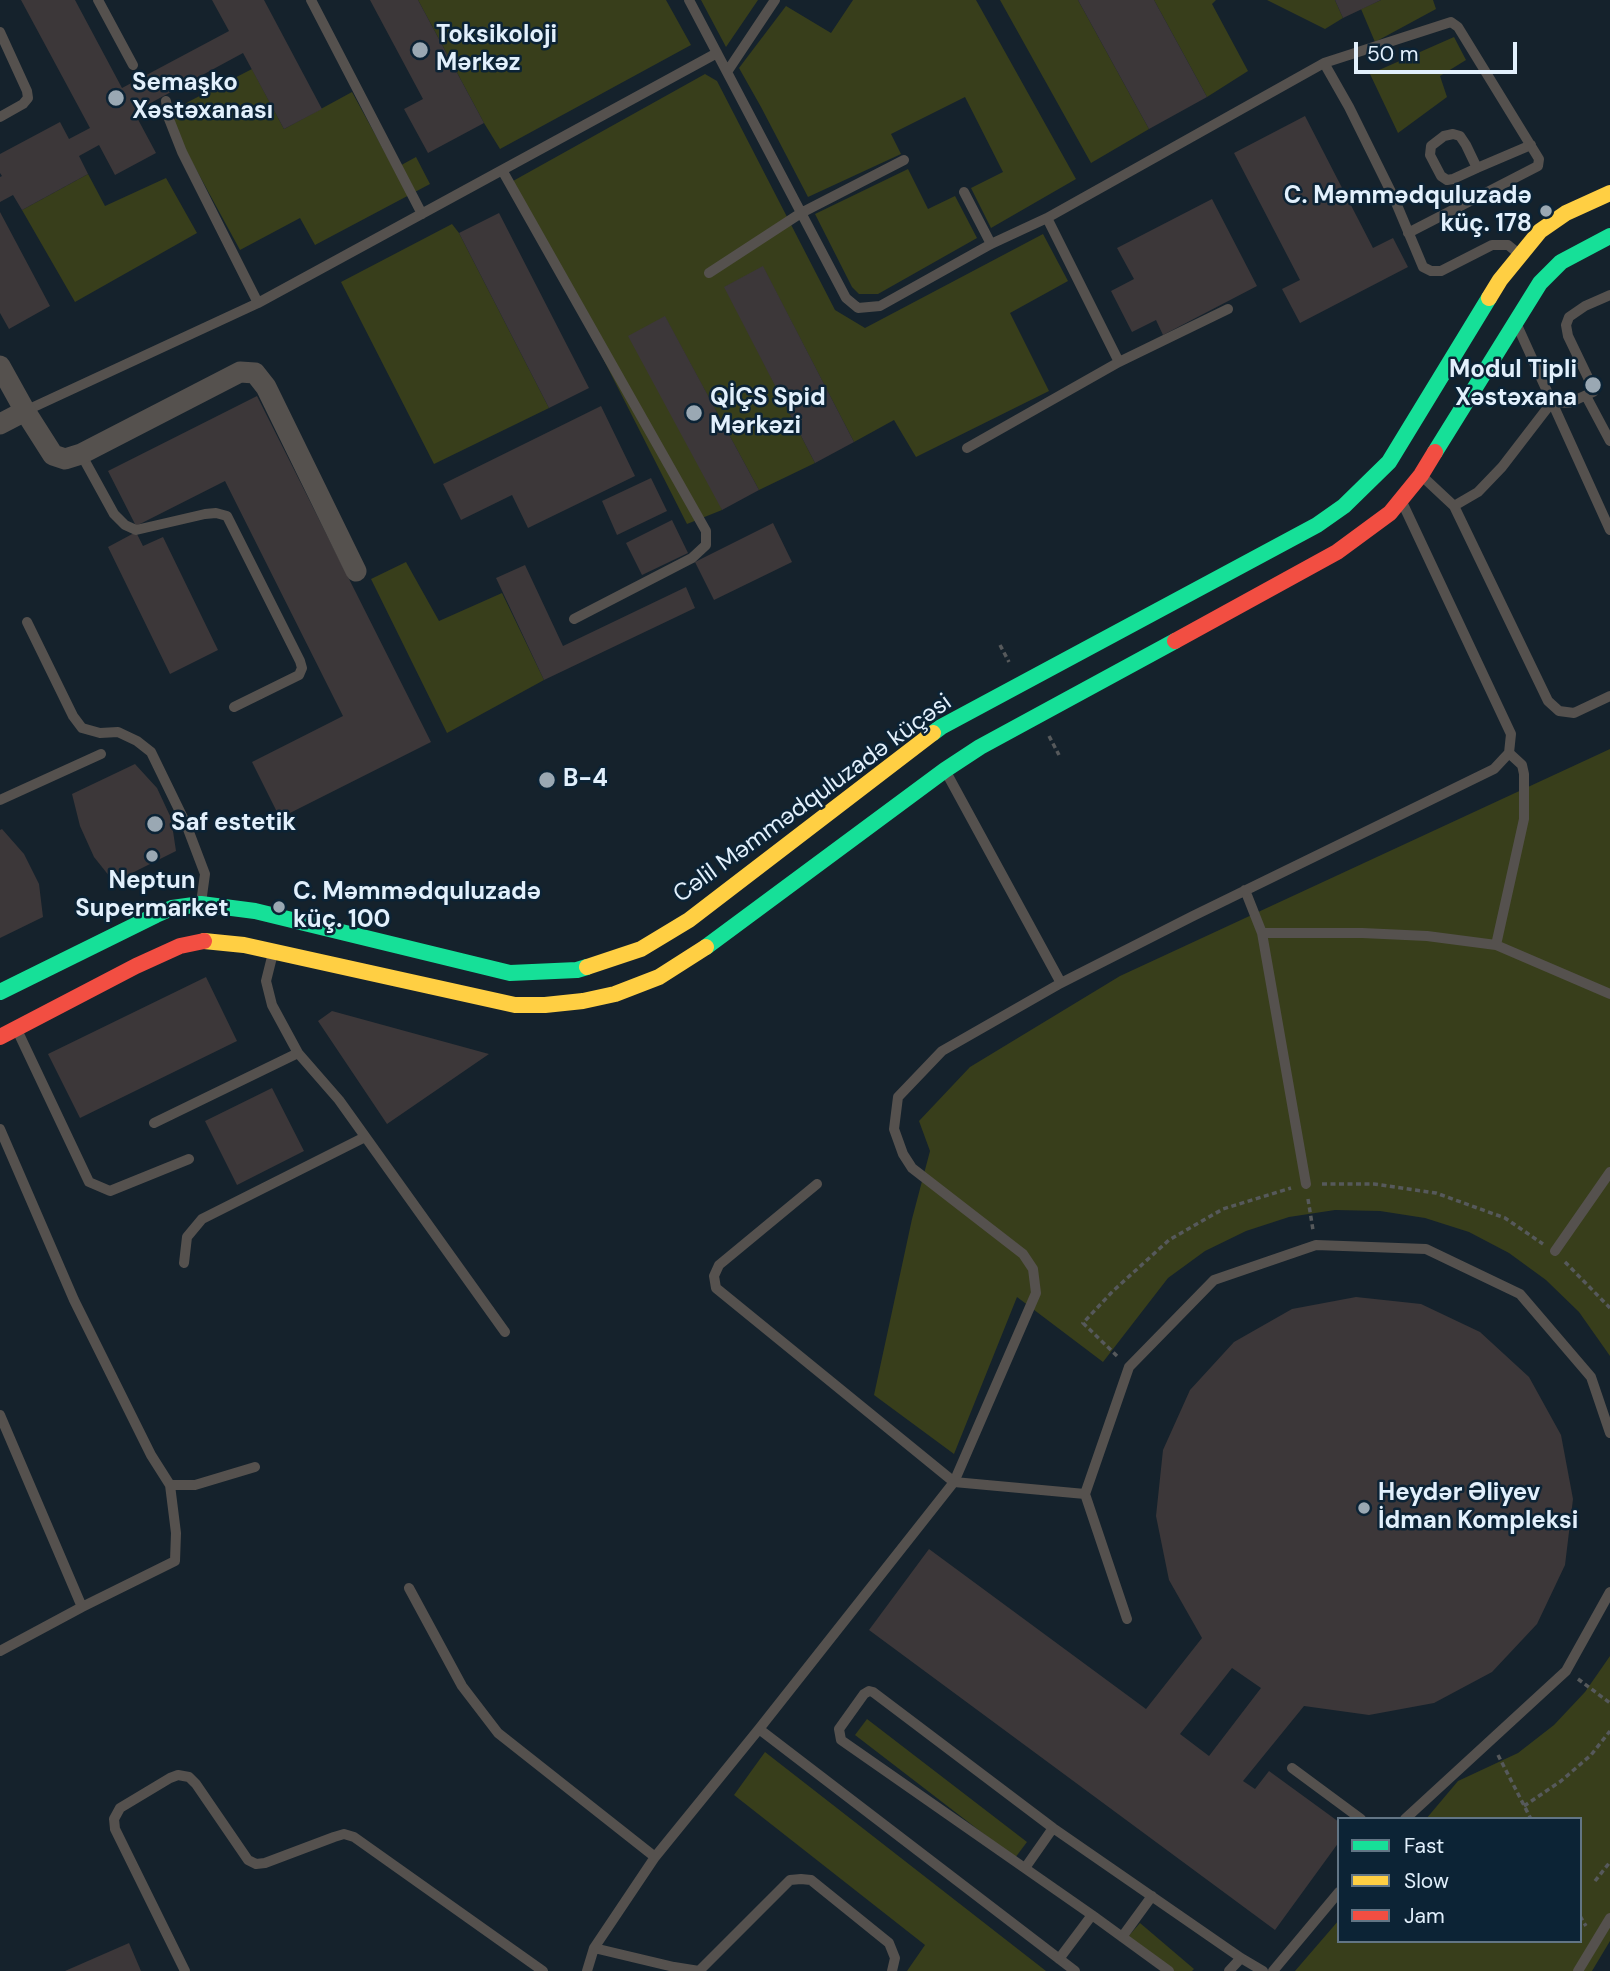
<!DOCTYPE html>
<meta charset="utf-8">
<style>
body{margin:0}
#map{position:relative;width:1610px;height:1971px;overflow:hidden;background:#15222c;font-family:"DM Sans",sans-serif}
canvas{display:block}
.legend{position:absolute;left:1337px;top:1817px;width:245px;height:126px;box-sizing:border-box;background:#0c2335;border:2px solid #627585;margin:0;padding:9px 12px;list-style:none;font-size:21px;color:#e2f0fc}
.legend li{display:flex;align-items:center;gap:14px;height:35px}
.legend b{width:35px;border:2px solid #627585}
.scale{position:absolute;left:1354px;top:42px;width:163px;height:32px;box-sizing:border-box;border:4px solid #e2f0fc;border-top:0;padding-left:9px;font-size:21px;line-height:24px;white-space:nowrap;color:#e2f0fc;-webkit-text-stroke:5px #0c2335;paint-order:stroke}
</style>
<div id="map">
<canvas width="1610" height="1971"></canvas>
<ul class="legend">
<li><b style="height:9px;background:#16e098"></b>Fast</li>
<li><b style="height:9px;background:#ffcf43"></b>Slow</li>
<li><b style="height:9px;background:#f24e42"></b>Jam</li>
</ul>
<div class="scale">50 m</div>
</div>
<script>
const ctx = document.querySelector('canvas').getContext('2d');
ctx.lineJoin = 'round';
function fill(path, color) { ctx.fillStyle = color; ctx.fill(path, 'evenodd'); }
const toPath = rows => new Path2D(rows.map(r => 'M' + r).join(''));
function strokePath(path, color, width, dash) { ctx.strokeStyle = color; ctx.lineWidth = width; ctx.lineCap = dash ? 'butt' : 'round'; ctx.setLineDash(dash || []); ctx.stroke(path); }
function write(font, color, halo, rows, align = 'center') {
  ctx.font = font + ' "DM Sans",sans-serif'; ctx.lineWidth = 5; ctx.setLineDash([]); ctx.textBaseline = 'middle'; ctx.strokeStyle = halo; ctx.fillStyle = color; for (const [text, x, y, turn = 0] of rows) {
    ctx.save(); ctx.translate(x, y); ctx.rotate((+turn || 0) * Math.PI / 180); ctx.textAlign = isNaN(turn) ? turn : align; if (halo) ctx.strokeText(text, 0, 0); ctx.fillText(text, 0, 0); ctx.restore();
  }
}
const green = toPath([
 [418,0,666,0,691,45,500,149,484,123],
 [701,0,758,0,726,47],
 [853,0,976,0,1076,179,991,228,971,188,1003,172,965,97,891,134,901,154,808,197,761,107,739,68,786,6,831,33],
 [1000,0,1078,0,1149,129,1091,163],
 [1154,0,1216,0,1212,4,1248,71,1207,97],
 [1267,0,1335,0,1343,18,1325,29],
 [1381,0,1433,0,1436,9,1375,42,1361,9],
 [1454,37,1466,60,1440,76,1447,97,1398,133,1370,74],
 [252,69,284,129,352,92,394,169,416,157,430,184,315,245,300,218,240,250,179,138,174,125,176,113,188,102],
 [705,74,717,81,835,310,865,328,1043,234,1068,281,1010,313,1049,391,916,457,894,420,854,442,763,267,725,287,815,463,759,490,665,317,722,510,687,524,513,181],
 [908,169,928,209,955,196,977,238,878,294,859,294,852,287,815,214],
 [88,174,105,206,166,178,197,233,75,302,22,210],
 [452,224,459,233,549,408,434,464,341,282],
 [406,562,439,621,502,593,544,680,447,733,371,579],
 [1610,749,1610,1356,1579,1312,1546,1280,1509,1253,1469,1232,1425,1218,1380,1211,1335,1210,1289,1217,1246,1231,1205,1251,1168,1278,1103,1362,1017,1297,954,1454,874,1395,912,1219,930,1151,919,1121,970,1067,1120,976],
 [1610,1656,1610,1941,1592,1971,1295,1971,1339,1920,1339,1941,1580,1941,1580,1819,1426,1819,1458,1781,1518,1753,1554,1725,1585,1692],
 [867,1719,1027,1842,1015,1858,855,1735],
 [765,1752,1046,1971,907,1971,925,1945,734,1795],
 [1140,1923,1194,1969,1192,1971,1164,1971,1126,1939]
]);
const building = toPath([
 [21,0,75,0,122,88,229,31,212,0,264,0,322,109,284,129,243,53,134,112,156,153,115,175,99,145,79,156,88,174,22,210,13,195,0,202,0,177,2,176,0,173,0,154,60,122,69,139,90,128],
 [370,0,418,0,484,123,428,153,404,109,423,99],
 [1078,0,1154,0,1207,97,1149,129],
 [1335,0,1381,0,1343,18],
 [1305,116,1373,248,1393,238,1408,267,1300,323,1282,289,1300,280,1234,153],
 [1212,199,1257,286,1163,335,1156,320,1132,332,1111,291,1134,279,1117,248],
 [0,212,50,306,9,329,0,313],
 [499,213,589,388,549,408,459,233],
 [763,266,854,442,815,463,724,287],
 [665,316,759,490,722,510,628,336],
 [257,396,431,742,280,818,252,762,343,716,225,481,136,526,108,471],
 [601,406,635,476,528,528,512,495,461,520,443,484],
 [651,478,667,511,617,535,602,501],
 [672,520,688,553,642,575,626,543],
 [773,523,792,562,714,600,695,562],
 [136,532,143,546,163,537,218,650,170,674,108,547],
 [525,565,563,646,686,587,695,608,544,680,496,578],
 [135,764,157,788,171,818,176,851,114,882,94,857,80,826,72,794],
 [2,829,24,854,39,884,43,917,0,938,0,830],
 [206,977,237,1041,80,1118,48,1054],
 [332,1011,489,1054,387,1124,318,1021],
 [272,1088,304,1151,237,1185,205,1121],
 [1356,1297,1421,1304,1480,1332,1529,1377,1561,1435,1573,1499,1565,1565,1537,1624,1492,1672,1434,1703,1369,1715,1304,1706,1243,1781,1255,1789,1269,1771,1339,1822,1339,1842,1275,1930,869,1630,929,1549,1146,1709,1202,1638,1169,1580,1156,1516,1163,1450,1190,1390,1234,1342,1292,1309],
 [1232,1668,1261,1688,1209,1756,1180,1734],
 [129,1943,141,1971,65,1971]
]);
const path = toPath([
 [1000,645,1009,662],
 [1049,736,1059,755],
 [1322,1184,1374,1184,1436,1193,1505,1218,1543,1244],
 [1308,1199,1313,1230],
 [1565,1262,1610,1308],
 [1117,1356,1083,1323,1113,1291,1169,1240,1223,1209,1291,1188],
 [1578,1679,1610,1703],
 [1498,1755,1531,1819],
 [1524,1806,1561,1781,1591,1755,1610,1731],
 [1595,1881,1610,1862],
 [1580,1916,1586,1926]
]);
const lane = toPath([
 [98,0,133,65],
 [311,0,422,214],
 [689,0,846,298,858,308,880,306,991,244,1047,218,1324,63,1349,107,1394,198,1423,267,1431,271,1441,271,1492,245,1508,245,1519,254],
 [0,32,27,91,28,98,23,104,0,117],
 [1324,63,1451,22,1458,27,1539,159,1538,166,1408,233],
 [727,72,775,0],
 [166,101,169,119,182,152,258,303],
 [1477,168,1466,145,1460,136,1453,134,1444,136,1431,146,1430,155,1441,176,1447,180,1453,179,1477,168,1531,145],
 [502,170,706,531,706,545,692,558,574,619],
 [964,192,991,244],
 [1047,218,1119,362],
 [709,273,801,213,904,160],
 [1517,325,1610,530],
 [1586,396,1610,441],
 [25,411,258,303,717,53],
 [967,448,1119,362,1228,309],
 [81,454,114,514,125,525,136,530,205,514,216,513,227,516,300,661,302,668,299,675,234,707],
 [1423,477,1454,506,1548,701,1559,711,1574,713,1610,696],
 [1454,506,1478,492,1502,467,1552,402,1569,403,1593,392,1593,388,1568,336,1566,325,1569,317,1585,306,1610,295],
 [27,622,73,716,82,728,100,733,118,732,137,741,151,752,186,824,205,874,201,903],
 [946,772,1061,983],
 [0,800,101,754],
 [1245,890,1262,933,1306,1184],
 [1262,933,1362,933,1427,936,1496,945,1610,994],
 [1496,945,1524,819,1524,774,1522,765,1509,753],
 [273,953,266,981,272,1005,298,1053,339,1100,505,1332],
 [18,1032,89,1182,110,1191,189,1159],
 [154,1123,298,1053],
 [0,1129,74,1300,151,1455,170,1485,195,1485,255,1467],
 [817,1184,719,1265,714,1276,716,1288,954,1482,1085,1494],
 [1555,1251,1610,1172],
 [184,1263,187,1237,202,1219,365,1137],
 [0,1415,82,1607],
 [409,1588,462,1686,498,1733,655,1857],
 [1127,1619,1085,1494,1129,1367,1214,1280,1316,1245,1426,1249,1520,1294,1591,1377,1610,1433],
 [0,1651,82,1607,175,1561,176,1533,170,1485],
 [759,1729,1075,1971],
 [1292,1768,1361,1819],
 [1405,1819,1566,1671,1610,1592],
 [1025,1868,1053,1828],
 [1092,1915,1169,1971],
 [1122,1937,1152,1896],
 [594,1948,674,1967,699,1971,790,1880,801,1879,811,1880,889,1943,895,1958,892,1971],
 [1059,1959,1092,1915,841,1740,839,1729,864,1694,869,1691,873,1692,1053,1828,1241,1958,1263,1971],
 [185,1971,115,1829,114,1819,120,1808,170,1778,178,1775,189,1777,196,1784,248,1860,256,1864,265,1863,334,1837,344,1834,354,1837,543,1971],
 [587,1971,594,1948,655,1857,759,1729,954,1482,1036,1293,1033,1269,1023,1254,912,1168,903,1154,894,1129,898,1097,942,1051,1061,983,1193,916,1494,769,1509,753,1511,734,1402,502],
 [1229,1971,1241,1958],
 [1273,1971,1339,1892],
 [1578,1971,1610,1918]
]);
const street = toPath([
 [0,366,25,411,53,455,65,459,81,454,240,372,255,373,266,387,356,571],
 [0,424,25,411]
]);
const fast = toPath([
 [1435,452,1540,283,1561,262,1610,236],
 [933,733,941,727,1317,525,1344,506,1389,462,1489,298],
 [706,947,945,770,980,747,1175,641],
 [0,992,156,915,172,908,201,904,255,911,510,973,577,970,587,967]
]);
const slow = toPath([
 [1489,298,1500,280,1540,231,1566,213,1610,193],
 [204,941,244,945,515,1005,545,1005,583,1001,615,994,659,977,706,947],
 [587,967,641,949,689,920,933,733]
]);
const jam = toPath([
 [1175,641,1337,552,1390,513,1421,475,1435,452],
 [0,1037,136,966,180,946,204,941]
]);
const markers = [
 [420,50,9,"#9aa8b3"],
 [116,98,9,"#9aa8b3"],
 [1546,211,7,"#9aa8b3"],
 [1593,385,9,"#9aa8b3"],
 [694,413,9,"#9aa8b3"],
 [547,780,9,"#9aa8b3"],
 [155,824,9,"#9aa8b3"],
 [152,856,7,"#9aa8b3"],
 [279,907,7,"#9aa8b3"],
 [1364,1508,7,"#9aa8b3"]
];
const poiNames = [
 ["Toksikoloji",436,36],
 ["Mərkəz",436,64],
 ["Semaşko",132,84],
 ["Xəstəxanası",132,112],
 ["C. Məmmədquluzadə",1532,197,"right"],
 ["küç. 178",1532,225,"right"],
 ["Modul Tipli",1577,371,"right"],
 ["Xəstəxana",1577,399,"right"],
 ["QİÇS Spid",710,399],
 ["Mərkəzi",710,427],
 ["B-4",563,780],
 ["Saf estetik",171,824],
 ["Neptun",152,882,"center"],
 ["Supermarket",152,910,"center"],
 ["C. Məmmədquluzadə",293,893],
 ["küç. 100",293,921],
 ["Heydər Əliyev",1378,1494],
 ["İdman Kompleksi",1378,1522]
];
const streetNames = [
 ["Cəlil Məmmədquluzadə küçəsi",813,799,-36]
];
fill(green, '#383e1b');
fill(building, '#3c3739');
strokePath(path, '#56595b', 3.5, [5, 3.5]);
strokePath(lane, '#55514e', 10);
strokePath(street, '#55514e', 21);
strokePath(fast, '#16e098', 16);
strokePath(slow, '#ffcf43', 16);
strokePath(jam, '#f24e42', 16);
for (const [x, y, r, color] of markers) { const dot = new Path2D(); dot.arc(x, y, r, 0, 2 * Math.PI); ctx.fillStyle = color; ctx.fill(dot); strokePath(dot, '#0c2335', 2.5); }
write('bold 24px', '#e2f0fc', '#0c2335', poiNames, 'left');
write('24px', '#e2f0fc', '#0c2335', streetNames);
</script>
